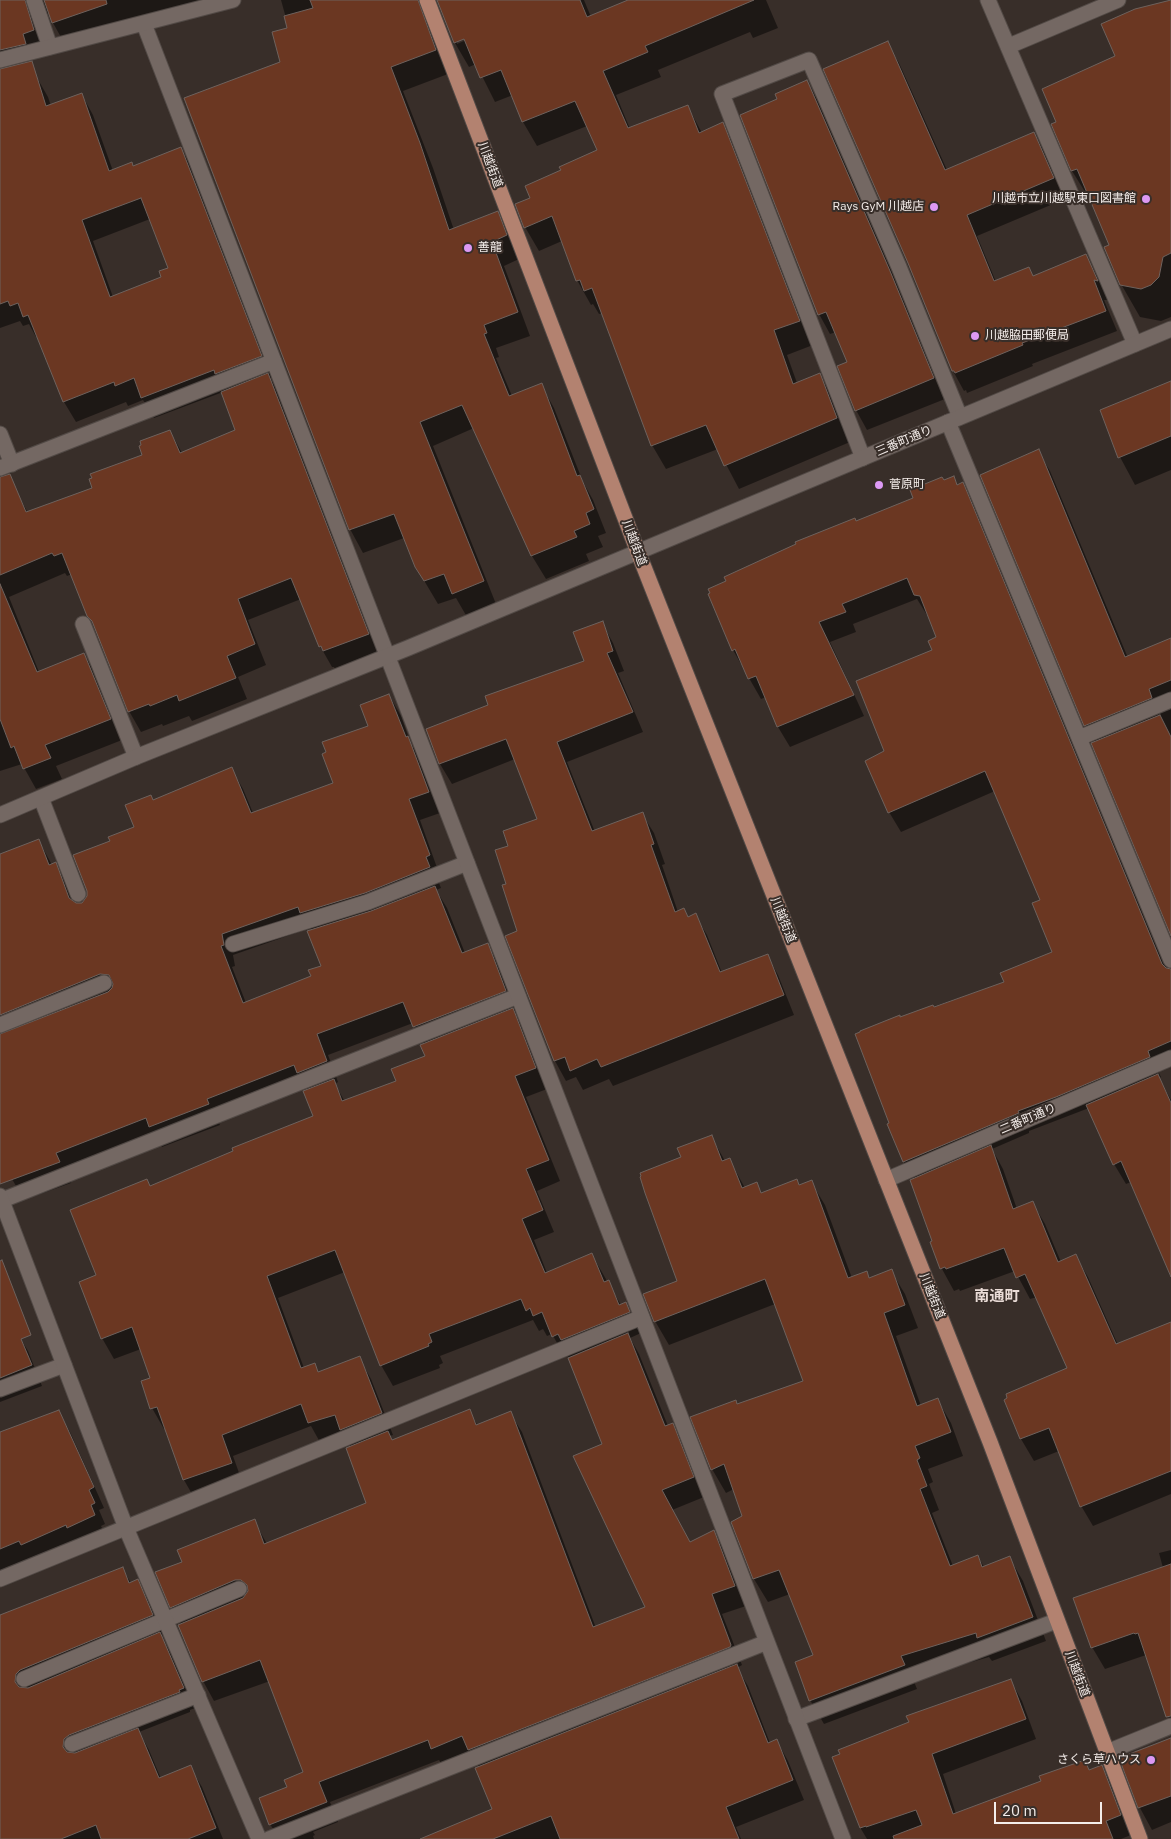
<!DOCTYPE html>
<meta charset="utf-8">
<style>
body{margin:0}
#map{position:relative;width:1171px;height:1839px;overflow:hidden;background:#382e29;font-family:"IBM Plex Sans",sans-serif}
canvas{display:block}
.scale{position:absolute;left:994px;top:1802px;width:108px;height:22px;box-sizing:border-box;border:2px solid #f4edea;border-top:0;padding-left:6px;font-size:15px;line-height:18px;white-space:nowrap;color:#f4edea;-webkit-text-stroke:4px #382e29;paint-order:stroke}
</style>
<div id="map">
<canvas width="1171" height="1839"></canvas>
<div class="scale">20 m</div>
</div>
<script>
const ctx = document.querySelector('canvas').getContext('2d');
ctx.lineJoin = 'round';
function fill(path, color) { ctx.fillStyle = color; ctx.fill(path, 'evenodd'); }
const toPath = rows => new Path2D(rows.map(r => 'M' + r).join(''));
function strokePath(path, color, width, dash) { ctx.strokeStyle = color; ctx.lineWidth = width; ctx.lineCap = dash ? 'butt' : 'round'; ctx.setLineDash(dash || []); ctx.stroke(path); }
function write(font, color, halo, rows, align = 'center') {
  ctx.font = font + ' "IBM Plex Sans","Noto Sans JP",sans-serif'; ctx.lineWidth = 4; ctx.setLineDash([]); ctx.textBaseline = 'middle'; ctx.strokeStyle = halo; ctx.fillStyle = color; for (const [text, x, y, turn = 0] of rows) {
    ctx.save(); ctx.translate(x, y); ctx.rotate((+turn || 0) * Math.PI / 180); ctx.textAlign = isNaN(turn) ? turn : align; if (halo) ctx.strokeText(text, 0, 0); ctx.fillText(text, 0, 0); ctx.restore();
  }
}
const shadow = toPath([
 [0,0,206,0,189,6,188,4,66,46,53,23,50,14,45,14,46,51,0,63],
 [281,0,422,0,448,74,403,91,433,168,454,230,497,213,511,236,519,259,504,266,530,336,496,348,499,357,496,358,512,396,541,385,554,408,583,482,593,500,606,533,598,536,603,547,586,554,589,561,546,579,532,556,474,428,433,446,496,604,467,617,456,598,438,604,416,567,404,538,363,553,350,529,282,62,289,29],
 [455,0,584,0,591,17,631,0,766,0,778,28,753,38,750,32,658,70,661,77,616,95,630,129,688,107,702,133,722,124,736,148,813,345,787,355,797,383,819,374,833,398,850,442,739,489,718,449,666,469,652,445,603,313,599,314,593,304,591,305,577,280,562,241,539,251,525,227,532,199,563,171,598,151,587,126,537,146,523,122,513,95,495,102,476,64,469,67,455,43,439,1],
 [470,36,471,38,457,44,457,41],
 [1171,6,1171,317,1161,321,1140,317,1121,284,1110,245,1092,203,1072,171,1053,125,1058,123,1117,56],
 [887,43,899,63,947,170,1034,133,1045,153,1065,199,977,236,996,282,1033,277,1086,256,1097,276,1108,300,1104,300,1117,331,1032,364,1033,366,967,393,966,390,964,391,953,371],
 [36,76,48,97,51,106,82,95,93,115,113,171,133,168,181,149,193,169,273,377,270,378,280,395,380,654,336,671,334,667,332,667,320,646,301,599,248,620,266,665,238,677,247,699,192,721,189,716,163,726,162,724,141,732,129,711,96,629,89,615,72,574,67,576,65,573,9,597,39,672,84,654,96,675,122,740,56,766,62,779,36,789,22,764,0,771,0,464,7,481,15,489,28,513,94,489,144,455,170,431,182,453,237,431,223,392,154,418,143,400,128,406,126,402,76,422,64,402,38,336,36,337,29,324,23,326,20,321,0,328,0,89],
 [150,219,169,269,163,278,113,297,93,241],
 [807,81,818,101,901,292,945,399,867,430,856,410,849,362,836,332,830,334,819,314,779,99],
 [1171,383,1171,470,1135,485,1120,457,1101,411],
 [1038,451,1050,471,1128,658,1171,640,1171,932,1095,743,1085,725],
 [953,478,958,486,962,484,974,504,1167,969,1171,970,1171,1066,1158,1071,1161,1077,1159,1078,1171,1100,1171,1268,1131,1182,1126,1184,1114,1164,1089,1108,1029,1131,1029,1133,992,1149,1003,1169,1017,1209,1032,1202,1045,1224,1061,1262,1075,1255,1088,1277,1118,1345,1171,1323,1171,1494,1093,1526,1080,1504,1059,1451,1034,1461,1021,1439,1068,1368,1037,1297,1030,1299,1015,1271,960,1291,959,1289,954,1291,942,1269,932,1242,934,1242,915,1179,904,1162,888,1125,891,1124,900,1018,1005,982,1054,953,1042,901,995,791,901,832,889,812,885,752,934,651,938,638,929,616,927,615,917,599,853,624,856,632,830,642,864,716,790,747,778,727,766,697,761,699,733,650,856,522,915,499,944,481],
 [602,623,613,643,624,671,618,673,643,732,567,762,595,832,642,814,654,833,665,864,662,865,678,912,688,918,695,915,707,935,722,973,767,955,778,975,794,1015,613,1086,609,1079,583,1090,576,1077,566,1081,555,1061,507,937,519,932,510,846,539,820,515,759,452,784,440,764,427,730,490,706,586,662],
 [389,695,401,716,411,744,420,758,440,813,420,820,440,876,437,878,441,888,436,890,447,908,465,953,487,944,499,965,517,1012,514,1013,525,1031,547,1089,526,1097,560,1181,537,1191,554,1232,534,1240,547,1273,592,1255,621,1305,625,1303,641,1333,630,1338,639,1354,668,1426,672,1425,684,1444,704,1497,672,1510,690,1543,713,1532,725,1551,746,1606,722,1614,742,1665,737,1668,748,1686,770,1743,777,1741,788,1761,804,1800,736,1827,741,1839,437,1839,493,1809,479,1767,473,1756,444,1768,439,1760,330,1802,338,1822,313,1832,315,1835,313,1836,314,1839,279,1839,270,1824,260,1799,289,1788,304,1773,270,1681,214,1701,203,1681,181,1625,171,1607,183,1563,254,1521,267,1544,368,1504,351,1447,345,1437,321,1444,311,1426,233,1456,243,1484,196,1501,184,1480,166,1429,164,1429,152,1408,152,1379,141,1349,114,1359,102,1338,98,1276,150,1187,314,1117,308,1090,306,1086,218,1120,220,1125,162,1147,157,1139,67,1174,71,1183,24,1200,12,1179,0,1147,0,855,39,841,52,865,55,864,67,884,74,903,81,904,87,900,111,842,136,828,153,801,231,768,243,789,253,813,334,784],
 [310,928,322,966,312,977,246,1003,232,967,235,966,233,955],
 [413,1023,424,1044,426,1057,397,1082,345,1102,335,1084,338,1082,328,1055],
 [345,1272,381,1365,393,1386,440,1368,439,1365,443,1363,440,1356,533,1320,539,1331,543,1329,547,1336,552,1334,565,1357,568,1356,604,1445,647,1607,596,1628,522,1432,510,1413,478,1426,469,1411,393,1441,390,1436,393,1435,371,1379,359,1358,319,1373,314,1365,304,1368,278,1298],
 [711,1136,725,1161,729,1159,745,1188,756,1184,762,1194,797,1181,800,1186,811,1182,825,1205,852,1278,866,1273,870,1279,891,1271,905,1294,918,1328,896,1336,921,1406,937,1399,951,1423,963,1456,928,1469,933,1482,929,1484,939,1510,932,1513,953,1566,978,1557,984,1567,1009,1557,1023,1581,1046,1641,992,1661,989,1657,913,1679,917,1689,824,1724,810,1700,814,1656,790,1594,768,1602,754,1579,732,1522,744,1517,734,1489,726,1493,712,1469,737,1405,805,1381,775,1304,669,1345,655,1321,679,1281,682,1158],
 [0,1290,16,1331,28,1351,42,1386,0,1402],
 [59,1412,70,1432,104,1508,99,1510,105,1524,101,1526,106,1536,0,1573,0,1433],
 [1171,1550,1171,1723,1146,1655,1105,1669,1092,1647,1163,1568,1159,1553],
 [122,1568,131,1583,137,1581,149,1601,163,1635,161,1636,171,1654,195,1708,190,1710,190,1712,139,1732,149,1750,161,1779,190,1767,202,1787,223,1839,0,1839,0,1619],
 [1011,1681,1022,1701,1036,1739,943,1774,956,1814,1043,1782,1085,1761,1090,1771,1101,1766,1113,1786,1131,1835,1121,1839,867,1839,861,1829,834,1758],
 [1171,1739,1171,1822,1152,1830,1140,1808,1121,1759]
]);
const building = toPath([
 [0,0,25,0,34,30,23,34,26,44,0,50,0,0],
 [44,0,106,0,107,4,52,23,44,0],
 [310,0,418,0,436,50,391,67,420,143,449,230,498,211,507,235,492,242,518,312,484,325,487,333,484,334,509,396,542,383,577,476,580,475,594,509,586,513,590,524,574,531,577,537,531,556,462,405,420,422,484,581,452,594,444,574,424,581,415,567,394,514,349,530,184,98,280,62,272,32,287,28,284,16,313,8,310,0],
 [437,0,580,0,587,17,628,0,754,0,645,46,648,52,603,71,628,128,688,105,699,133,723,122,800,321,774,330,793,384,820,373,837,418,724,466,706,425,651,446,592,288,584,291,580,280,576,281,552,216,524,228,515,204,530,198,525,186,561,170,559,167,597,150,575,101,522,122,501,70,480,78,464,39,454,43,437,0],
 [1171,0,1171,253,1163,257,1159,277,1151,285,1141,289,1120,285,1104,247,1109,245,1077,169,1071,171,1051,124,1056,122,1042,89,1115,56,1101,24,1135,9,1171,0],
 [888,41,945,170,1034,132,1054,178,967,215,994,281,1029,267,1033,276,1086,254,1098,281,1094,280,1106,311,1022,343,1023,345,955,373,954,371,952,371,908,263,823,69,888,41],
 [32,61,46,106,82,93,109,171,132,162,133,166,181,147,262,356,215,374,214,370,141,398,134,378,115,386,114,382,63,402,28,315,23,317,18,303,10,306,8,301,0,304,0,69,32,61],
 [141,198,168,268,159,271,161,277,110,297,82,220,141,198],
 [807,80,890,271,934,378,855,411,837,366,847,362,826,312,818,315,740,115,777,99,775,94,807,80],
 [268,373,369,634,323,651,321,646,319,647,291,578,238,599,255,644,227,656,236,678,179,701,177,695,150,706,149,704,128,712,92,621,87,616,62,553,54,556,52,553,0,575,0,477,10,474,26,512,92,488,89,479,92,478,90,474,142,455,139,446,141,445,140,441,170,430,180,453,235,430,221,392,268,373],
 [1171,381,1171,436,1118,458,1100,410,1171,381],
 [1039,449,1125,657,1171,638,1171,680,1149,689,1152,698,1084,726,980,475,1039,449],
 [954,476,957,485,963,482,1162,964,1166,968,1171,969,1171,1041,1148,1051,1150,1057,1056,1097,1018,1111,1019,1113,903,1162,887,1124,889,1123,855,1034,860,1032,860,1031,900,1015,900,1017,933,1005,934,1007,1004,982,1000,973,1052,952,1032,903,1040,900,985,771,888,813,865,761,884,751,856,681,932,650,928,641,936,637,920,596,914,595,907,578,842,604,846,612,819,622,854,695,777,727,756,676,748,679,735,649,732,651,708,594,710,593,708,589,726,581,724,577,796,544,795,542,855,518,856,521,913,498,910,490,942,477,944,480,954,476],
 [0,584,37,672,84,653,111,719,45,745,51,758,23,769,14,746,11,748,0,719,0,584],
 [603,621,613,651,607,653,633,712,557,742,592,831,643,812,654,844,651,845,675,912,684,908,688,917,696,913,720,972,768,954,784,995,601,1067,597,1059,570,1071,565,1057,554,1061,505,936,517,931,502,885,506,884,495,850,508,846,503,831,537,819,506,739,439,764,426,729,488,705,485,696,584,661,573,632,603,621],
 [389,694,406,737,408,736,429,792,409,799,430,855,426,857,430,867,365,893,300,913,298,907,222,934,224,945,221,946,243,1003,311,976,308,970,321,966,307,931,371,911,435,886,462,953,488,943,506,991,413,1027,403,1002,317,1034,327,1061,297,1073,294,1065,207,1099,209,1104,149,1127,146,1118,56,1153,60,1162,0,1184,0,1034,108,992,112,988,113,984,109,975,100,974,0,1015,0,854,39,839,49,865,56,862,69,898,76,903,82,903,87,896,87,891,73,855,110,841,108,837,134,827,125,805,151,795,153,800,232,767,251,813,333,783,322,754,326,752,322,742,368,726,360,705,389,694],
 [1160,715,1171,737,1171,936,1091,743,1160,715],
 [513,1008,536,1068,515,1076,549,1160,526,1169,543,1210,522,1219,545,1273,592,1253,604,1282,609,1280,619,1305,626,1302,630,1312,561,1340,558,1334,552,1337,542,1312,533,1316,530,1308,526,1311,521,1299,429,1334,432,1342,428,1344,429,1346,380,1366,335,1250,267,1276,301,1368,315,1363,318,1372,360,1356,382,1413,340,1430,335,1415,308,1423,301,1404,222,1435,232,1463,183,1480,157,1407,150,1409,141,1381,150,1378,132,1327,101,1339,79,1282,96,1275,70,1210,147,1179,150,1186,233,1151,232,1148,313,1116,303,1091,334,1079,342,1101,396,1081,391,1069,425,1056,420,1045,513,1008],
 [1158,1074,1171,1103,1171,1277,1121,1161,1113,1165,1086,1105,1158,1074],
 [712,1135,722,1161,730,1158,742,1188,757,1182,761,1193,797,1179,799,1185,812,1180,848,1278,867,1271,869,1278,892,1269,905,1305,884,1313,917,1406,938,1398,951,1432,915,1446,920,1458,917,1460,927,1486,920,1489,950,1566,978,1555,982,1567,1010,1556,1033,1617,977,1638,976,1633,901,1656,905,1665,809,1701,795,1662,813,1655,779,1570,753,1579,731,1522,742,1516,724,1464,711,1470,690,1417,736,1400,737,1404,803,1381,765,1279,654,1322,643,1294,677,1281,645,1193,640,1177,641,1176,640,1173,681,1157,677,1148,712,1135],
 [991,1145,1013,1209,1033,1201,1058,1262,1076,1254,1116,1344,1171,1322,1171,1471,1080,1507,1049,1428,1020,1439,1004,1400,1007,1398,1006,1394,1067,1368,1025,1274,1016,1278,1004,1248,946,1269,945,1267,940,1269,930,1242,932,1241,910,1180,991,1145],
 [2,1260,31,1335,21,1339,32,1365,0,1378,0,1261,2,1260],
 [628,1333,665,1426,673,1423,694,1477,662,1490,690,1542,714,1530,735,1586,712,1594,731,1645,730,1647,468,1750,462,1736,431,1749,428,1740,319,1782,327,1802,269,1825,259,1798,287,1787,284,1780,303,1772,260,1660,202,1682,178,1625,243,1598,248,1591,247,1585,241,1580,235,1580,170,1608,155,1572,182,1562,177,1550,255,1519,264,1544,366,1503,346,1448,388,1431,392,1440,470,1409,476,1425,511,1411,593,1627,645,1607,573,1456,602,1444,568,1358,628,1333],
 [59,1410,94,1487,89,1490,95,1503,91,1505,95,1515,67,1528,66,1525,21,1545,19,1541,0,1549,0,1432,59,1410],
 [1171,1564,1171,1716,1166,1717,1138,1633,1135,1634,1134,1633,1091,1648,1073,1598,1171,1564],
 [123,1567,129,1583,138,1579,153,1615,20,1670,16,1674,15,1682,19,1687,28,1688,160,1632,184,1688,179,1690,180,1692,69,1735,64,1739,63,1747,67,1752,75,1753,138,1728,159,1778,191,1765,216,1828,188,1839,101,1839,96,1825,61,1839,0,1839,0,1615,123,1567],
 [737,1664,768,1743,777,1739,793,1780,726,1807,739,1839,560,1839,551,1816,493,1839,420,1839,492,1809,475,1768,737,1664],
 [1011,1679,1026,1719,932,1754,953,1814,1041,1781,1039,1776,1085,1760,1089,1770,1102,1765,1121,1815,1106,1821,1113,1839,894,1839,893,1836,922,1825,916,1810,866,1827,866,1826,860,1828,832,1757,840,1754,838,1750,909,1722,906,1716,1011,1679],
 [1171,1738,1171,1796,1138,1808,1119,1758,1171,1738]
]);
const lane = toPath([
 [0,434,12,464],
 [863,458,722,94,809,60,899,267,960,417],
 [83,624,136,757],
 [41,798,78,894],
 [233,944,368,902,467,863],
 [0,1025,104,983],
 [0,1201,518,996],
 [0,1389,64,1365],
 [24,1679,239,1589],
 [796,1719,1056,1621],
 [72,1744,198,1695]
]);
const street = toPath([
 [34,0,50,47],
 [988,0,1135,344],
 [144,24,843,1839],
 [1009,46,1118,0],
 [948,422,1171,960],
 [0,468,274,361],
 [1079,738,1171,700],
 [886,1180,1171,1058],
 [0,1196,126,1528,259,1839],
 [0,1579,642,1317],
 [1107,1752,1171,1726],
 [269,1839,767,1642]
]);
const secondary = toPath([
 [0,60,233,0],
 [0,815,136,757,408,648,1171,329]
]);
const primary = toPath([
 [427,0,638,552,990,1442,1140,1839]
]);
const markers = [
 [1146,199,5,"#dc99f4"],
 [934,207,5,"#dc99f4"],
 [468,248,5,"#dc99f4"],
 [975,336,5,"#dc99f4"],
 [879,485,5,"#dc99f4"],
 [1151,1760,5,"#dc99f4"]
];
const streetNames = [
 ["川越街道",490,165,69],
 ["三番町通り",904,441,-23],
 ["川越街道",634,543,69],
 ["川越街道",783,920,68],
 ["二番町通り",1028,1119,-23],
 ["川越街道",932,1296,68],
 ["川越街道",1077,1674,69]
];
const poiNames = [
 ["川越市立川越駅東口図書館",1136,199],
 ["Rays GyM 川越店",924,207],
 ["善龍",478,248,"left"],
 ["川越脇田郵便局",985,336,"left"],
 ["菅原町",889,485,"left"],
 ["さくら草ハウス",1141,1760]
];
const quarterNames = [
 ["南通町",997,1297]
];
fill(shadow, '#0007');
fill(building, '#6b3722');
strokePath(building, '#6e625d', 1);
strokePath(lane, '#524a46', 17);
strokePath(street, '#524a46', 17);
strokePath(secondary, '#524a46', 17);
strokePath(primary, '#524a46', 17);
strokePath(lane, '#746863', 15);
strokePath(street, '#746863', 15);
strokePath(secondary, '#746863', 15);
strokePath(primary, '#b38270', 15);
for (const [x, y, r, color] of markers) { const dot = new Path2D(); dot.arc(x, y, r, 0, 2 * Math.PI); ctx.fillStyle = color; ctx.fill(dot); strokePath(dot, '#382e29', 2); }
write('12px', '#f4edea', '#382e29', streetNames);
write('12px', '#f4edea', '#382e29', poiNames, 'right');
write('bold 15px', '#e9dbd6', '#382e29', quarterNames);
</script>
